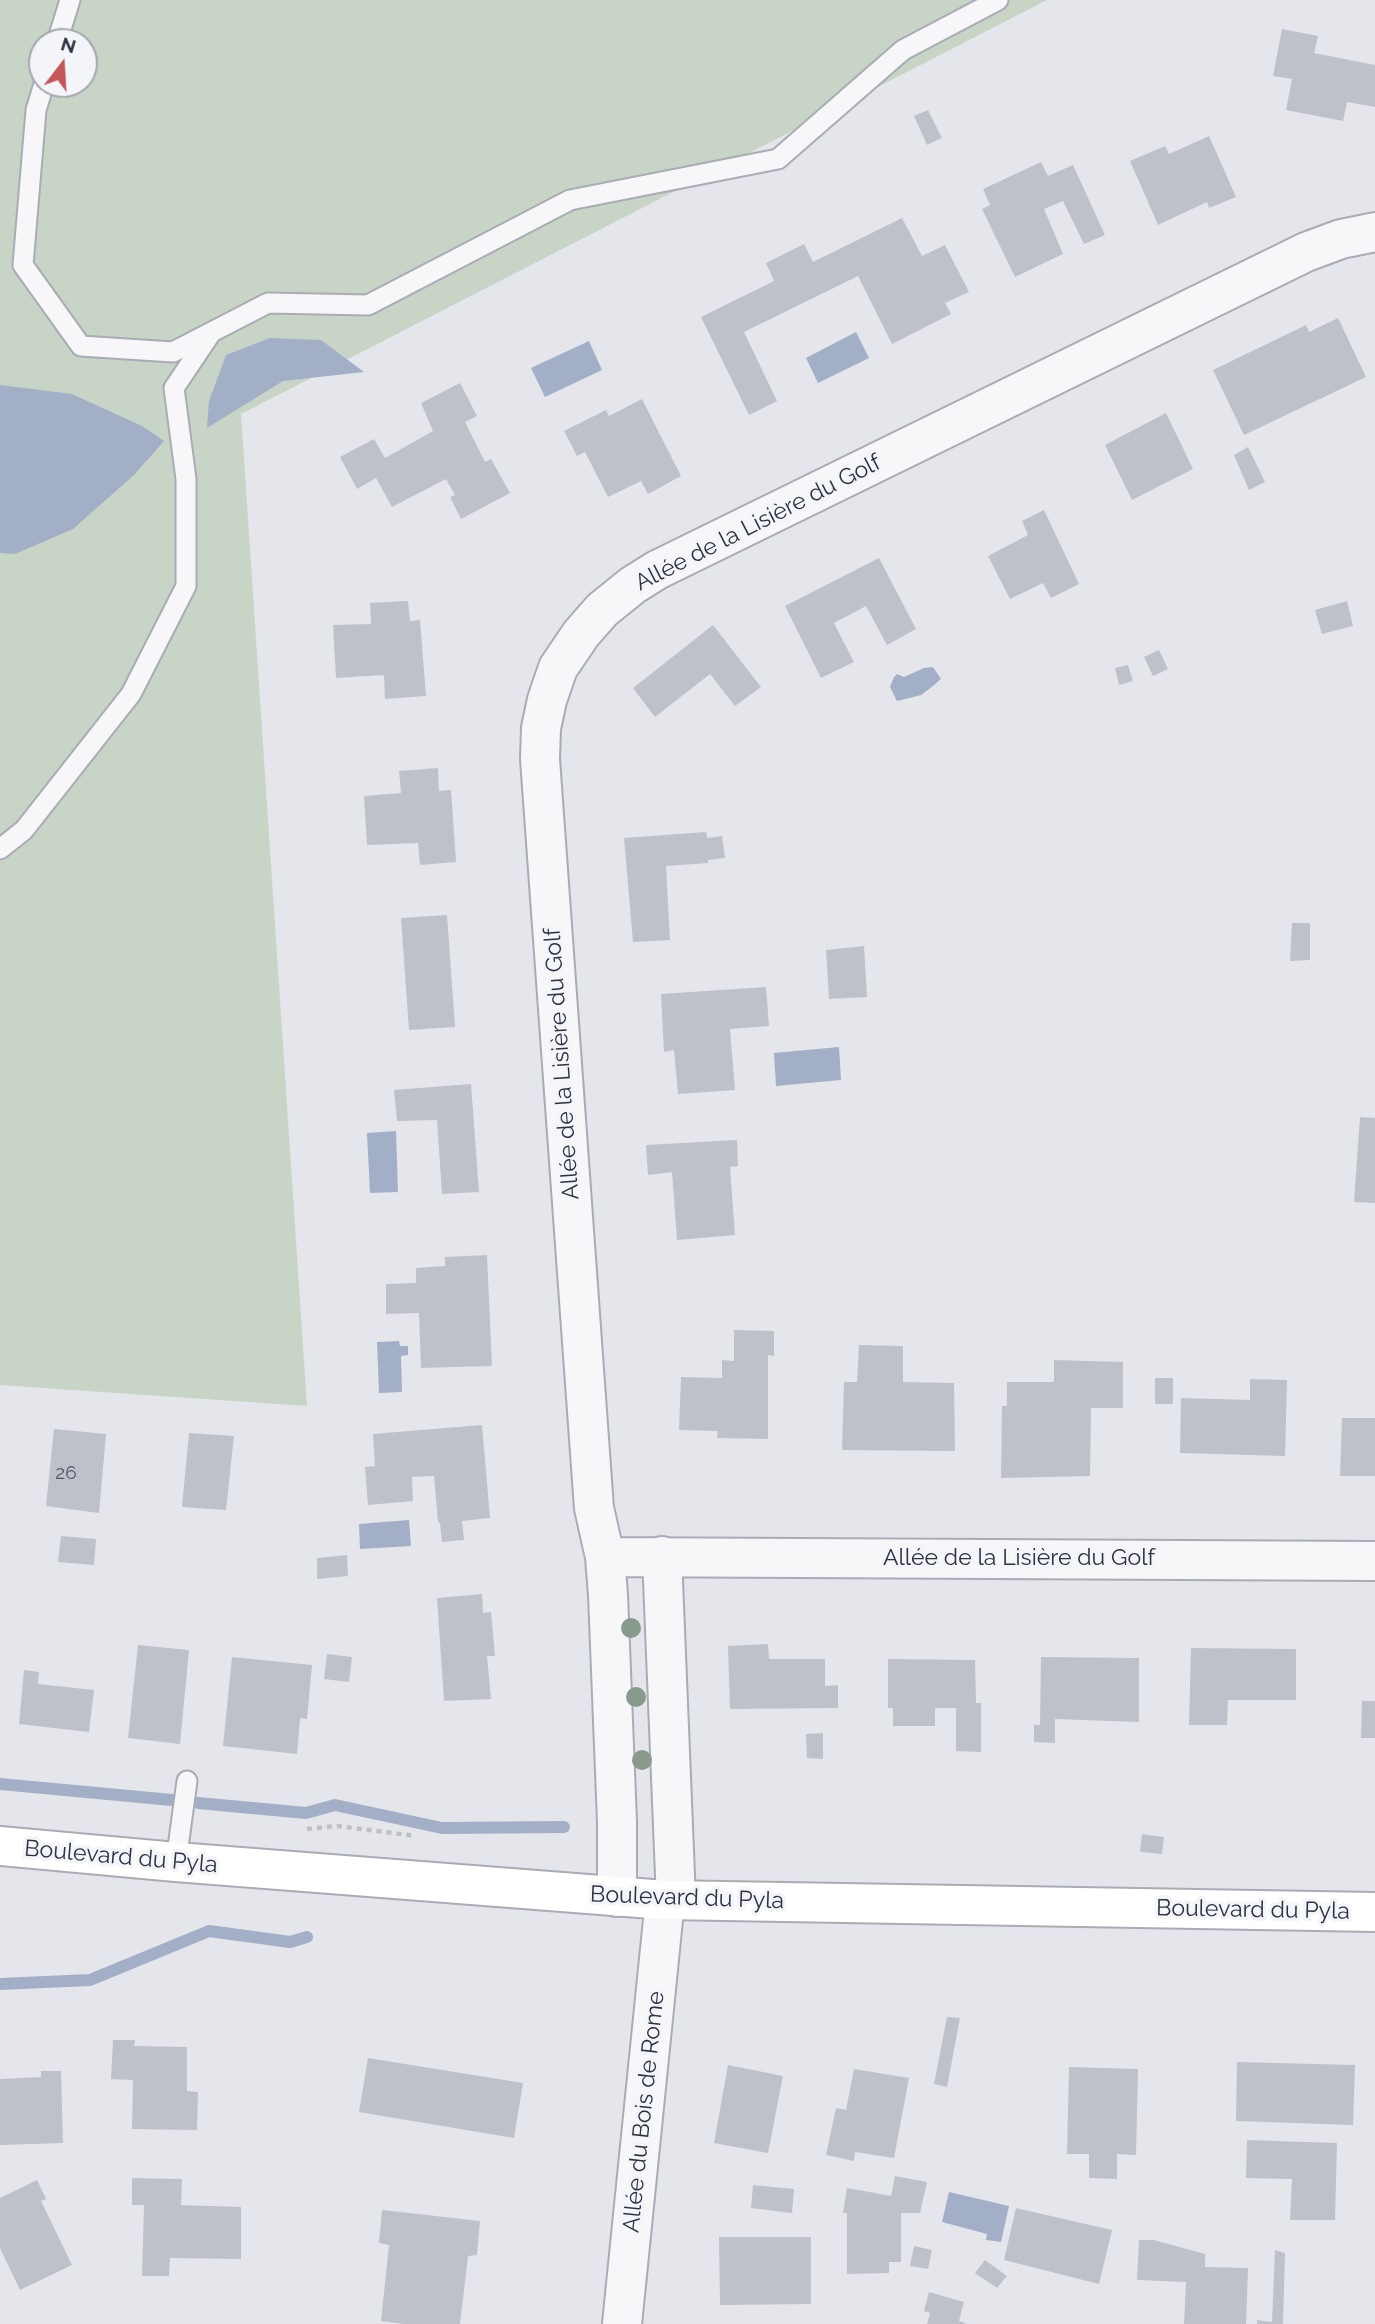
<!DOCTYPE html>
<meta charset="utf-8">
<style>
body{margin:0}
#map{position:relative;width:1375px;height:2324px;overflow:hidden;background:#e4e6eb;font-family:Raleway,sans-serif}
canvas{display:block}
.north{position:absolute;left:28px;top:28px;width:70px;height:70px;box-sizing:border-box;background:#f4f5f8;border:2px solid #a4a7af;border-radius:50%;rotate:17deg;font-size:19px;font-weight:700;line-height:28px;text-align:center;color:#2d3242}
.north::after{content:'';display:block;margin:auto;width:24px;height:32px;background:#c35657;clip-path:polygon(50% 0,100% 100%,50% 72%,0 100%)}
</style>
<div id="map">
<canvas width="1375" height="2324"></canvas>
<div class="north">N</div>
</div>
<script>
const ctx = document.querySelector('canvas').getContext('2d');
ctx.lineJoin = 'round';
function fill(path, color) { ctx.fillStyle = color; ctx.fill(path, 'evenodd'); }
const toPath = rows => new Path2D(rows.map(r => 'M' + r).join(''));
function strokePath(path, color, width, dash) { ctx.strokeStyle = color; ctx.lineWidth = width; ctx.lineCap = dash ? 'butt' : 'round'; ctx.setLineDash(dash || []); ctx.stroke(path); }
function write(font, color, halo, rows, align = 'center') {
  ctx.font = font + ' Raleway,sans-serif'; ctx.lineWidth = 7; ctx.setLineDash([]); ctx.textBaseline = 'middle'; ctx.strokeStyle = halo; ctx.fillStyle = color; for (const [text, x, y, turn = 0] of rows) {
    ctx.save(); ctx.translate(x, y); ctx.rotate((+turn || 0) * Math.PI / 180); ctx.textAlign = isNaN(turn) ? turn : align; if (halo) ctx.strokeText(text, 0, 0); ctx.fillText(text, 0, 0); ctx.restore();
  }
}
const green = toPath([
 [0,0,1047,0,241,414,307,1406,0,1385],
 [42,42,84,42,84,84,42,84]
]);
const water = toPath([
 [856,332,869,358,818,383,806,358],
 [270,338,321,340,364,372,283,381,207,428,209,401,226,355],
 [589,341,602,370,545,397,531,368],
 [0,385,72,394,142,426,164,441,134,475,73,529,15,554,0,553],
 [933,667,941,679,933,686,921,695,897,701,890,687,894,677,897,674,904,677,924,668],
 [839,1047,841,1080,776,1086,774,1053],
 [396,1131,398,1192,370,1193,367,1133],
 [399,1341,400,1346,408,1346,408,1355,401,1356,402,1392,379,1393,377,1342],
 [409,1520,411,1546,360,1549,359,1524],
 [949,2192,1009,2206,1001,2242,986,2240,987,2234,942,2222]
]);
const stream = toPath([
 [0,1784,172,1800],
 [198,1803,306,1813,335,1805,442,1828,564,1827],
 [0,1984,90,1980,209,1931,290,1942,307,1937]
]);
const building = toPath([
 [1282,29,1318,36,1314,53,1375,65,1375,107,1347,102,1343,121,1286,110,1292,79,1273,76],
 [928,110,942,138,927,145,914,116],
 [1209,136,1236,197,1209,208,1207,202,1158,225,1130,161,1165,146,1169,154],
 [1041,162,1048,176,1073,165,1105,235,1084,244,1063,201,1044,209,1063,254,1015,277,982,209,990,205,983,189],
 [902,218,922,256,945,245,969,292,945,303,951,314,892,344,858,276,744,332,777,401,749,415,701,317,774,281,766,263,804,244,813,262],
 [1338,318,1366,377,1244,435,1213,370,1306,325,1309,332],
 [460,383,477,416,465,422,485,462,491,459,510,493,461,519,450,497,455,495,446,479,392,507,376,478,357,489,340,457,374,439,385,458,433,431,421,403],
 [642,399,681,476,648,494,641,481,608,497,585,452,577,456,564,431,606,410,609,416],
 [1166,413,1193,469,1132,500,1105,445],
 [1248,447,1265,482,1249,490,1234,455],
 [1044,510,1079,584,1051,598,1043,583,1010,599,988,556,1028,535,1022,521],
 [879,558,916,629,887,645,866,606,834,623,854,662,821,678,785,606],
 [408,601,410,621,420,620,426,696,385,699,384,675,336,678,333,625,371,624,370,603],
 [1347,601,1353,626,1322,634,1315,610],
 [713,625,761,687,735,706,710,674,655,717,633,688],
 [1159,650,1168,669,1153,676,1144,657],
 [1128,665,1133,681,1119,685,1115,668],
 [438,768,439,791,451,790,456,862,420,865,418,843,367,845,364,796,401,793,399,771],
 [706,832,707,838,722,836,725,858,708,860,708,863,666,866,670,940,633,942,624,838],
 [447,915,455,1027,409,1030,401,918],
 [1292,923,1310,923,1310,960,1290,961],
 [864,946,867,997,829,999,826,950],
 [766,987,769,1026,730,1029,735,1090,678,1094,674,1050,664,1052,661,994],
 [471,1084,479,1192,442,1194,437,1120,397,1121,394,1090],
 [1360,1117,1375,1118,1375,1203,1354,1202],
 [737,1140,738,1166,730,1167,735,1235,677,1240,672,1172,648,1175,646,1145],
 [487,1255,492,1366,421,1368,419,1313,386,1314,386,1284,416,1283,416,1268,445,1266,445,1257],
 [734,1330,774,1331,774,1356,768,1355,768,1439,717,1438,718,1431,679,1430,681,1377,722,1378,722,1360,734,1361],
 [859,1345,903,1346,903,1382,954,1383,955,1451,842,1450,844,1382,857,1382],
 [1054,1360,1123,1362,1123,1408,1091,1408,1090,1476,1001,1478,1002,1406,1007,1406,1007,1382,1054,1382],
 [1155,1378,1173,1378,1173,1404,1155,1404],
 [1250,1379,1287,1380,1285,1456,1180,1453,1181,1398,1250,1400],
 [1342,1418,1375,1418,1375,1476,1340,1476],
 [482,1425,490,1518,462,1521,464,1540,442,1542,440,1523,438,1522,434,1476,412,1477,413,1501,368,1505,365,1467,375,1466,373,1434],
 [54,1429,106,1434,99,1513,46,1506],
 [189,1433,234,1436,226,1510,182,1507],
 [61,1536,96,1539,94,1565,58,1562],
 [347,1555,348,1576,317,1579,317,1558],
 [482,1594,483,1613,491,1612,495,1656,487,1656,491,1699,444,1701,437,1598],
 [768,1644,769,1659,825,1659,825,1686,838,1685,838,1708,730,1709,728,1646],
 [138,1645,189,1650,180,1744,128,1738],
 [1191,1648,1296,1649,1296,1700,1228,1700,1227,1725,1189,1725],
 [327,1654,352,1657,349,1682,324,1679],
 [232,1657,312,1665,307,1719,300,1718,297,1754,223,1746],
 [1041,1657,1139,1658,1139,1722,1055,1719,1055,1743,1034,1742,1034,1725,1040,1725],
 [888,1659,975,1660,976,1703,981,1703,981,1752,956,1751,956,1708,935,1708,935,1726,893,1726,893,1708,888,1708],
 [24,1670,39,1672,38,1684,94,1690,89,1732,19,1724],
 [1362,1701,1375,1701,1375,1738,1361,1738],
 [823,1733,823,1759,807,1758,806,1734],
 [1142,1834,1164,1837,1162,1854,1140,1852],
 [947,2017,960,2018,947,2087,934,2084],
 [113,2040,135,2040,134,2046,187,2047,187,2091,198,2092,197,2130,132,2129,133,2080,111,2079],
 [368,2058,523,2083,514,2138,359,2112],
 [1237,2062,1355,2065,1353,2125,1236,2121],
 [728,2065,783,2076,768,2153,714,2143],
 [1069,2067,1138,2069,1136,2155,1117,2154,1117,2179,1089,2178,1089,2154,1067,2154],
 [854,2069,909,2078,894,2158,855,2152,854,2161,826,2155,836,2108,846,2110],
 [41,2071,61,2071,63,2143,0,2145,0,2079,41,2077],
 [1247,2140,1337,2143,1335,2220,1290,2220,1292,2179,1246,2178],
 [895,2176,927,2182,920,2213,901,2213,901,2262,889,2262,889,2273,847,2274,847,2213,843,2213,847,2188,891,2196],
 [132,2178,182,2179,181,2205,241,2207,241,2259,170,2258,169,2276,142,2276,144,2205,132,2205],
 [37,2180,46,2199,41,2201,72,2265,20,2290,0,2248,0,2198],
 [753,2185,794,2189,792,2213,751,2208],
 [1016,2208,1112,2230,1099,2284,1004,2260],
 [382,2210,480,2221,477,2255,468,2256,460,2324,404,2324,381,2321,389,2245,379,2243],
 [719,2237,811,2237,811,2304,720,2305],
 [1139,2240,1154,2240,1205,2254,1205,2267,1248,2268,1246,2324,1184,2324,1186,2282,1137,2280],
 [914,2246,932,2250,928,2269,910,2266],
 [1275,2250,1285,2253,1283,2324,1257,2324,1257,2320,1272,2322],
 [985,2260,1007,2276,997,2288,975,2273],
 [929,2292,964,2302,959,2321,967,2324,927,2324,930,2313,924,2311]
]);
const path = toPath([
 [307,1829,338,1826,416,1836]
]);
const lane = toPath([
 [57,42,70,0],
 [44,84,36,110,23,265,81,346,173,352,268,303,368,305,570,200,778,159,903,50,998,0],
 [0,849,24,830,131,694,186,586,186,479,174,388,211,333],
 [176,1862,187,1781]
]);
const street = toPath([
 [662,1556,676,1900],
 [605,1557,1375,1561],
 [617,1897,617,1822,608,1595,605,1557,594,1508,540,759,541,728,547,700,558,668,581,634,602,610,633,585,657,570,1306,252,1341,239,1375,232],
 [622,2324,665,1900]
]);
const secondary = toPath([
 [0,1846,176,1862,665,1900,1375,1912]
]);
const trees = [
 [631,1628],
 [636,1697],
 [642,1760]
];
const numberNames = [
 ["26",66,1473]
];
const streetNames = [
 ["Allée de la Lisière du Golf",758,523,-27],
 ["Allée de la Lisière du Golf",562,1064,-94],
 ["Allée de la Lisière du Golf",1019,1558],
 ["Boulevard du Pyla",121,1857,5],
 ["Boulevard du Pyla",687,1898,2],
 ["Boulevard du Pyla",1253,1910,1],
 ["Allée du Bois de Rome",644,2112,-84]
];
fill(green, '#c8d4c6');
fill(water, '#a3afc7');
strokePath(stream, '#a3afc7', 12);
fill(building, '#bfc1ca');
strokePath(lane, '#a9acb5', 23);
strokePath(street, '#a9acb5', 42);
strokePath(secondary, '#a9acb5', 42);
strokePath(path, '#bec0c6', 4.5, [5, 5]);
strokePath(lane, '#f7f7f9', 19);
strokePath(street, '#f7f7f9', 38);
strokePath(secondary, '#fff', 38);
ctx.fillStyle = '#889a8b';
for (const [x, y] of trees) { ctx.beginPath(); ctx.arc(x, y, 10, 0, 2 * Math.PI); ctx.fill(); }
write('19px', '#525664', null, numberNames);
write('23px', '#2d3242', '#f4f5f8', streetNames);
</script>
